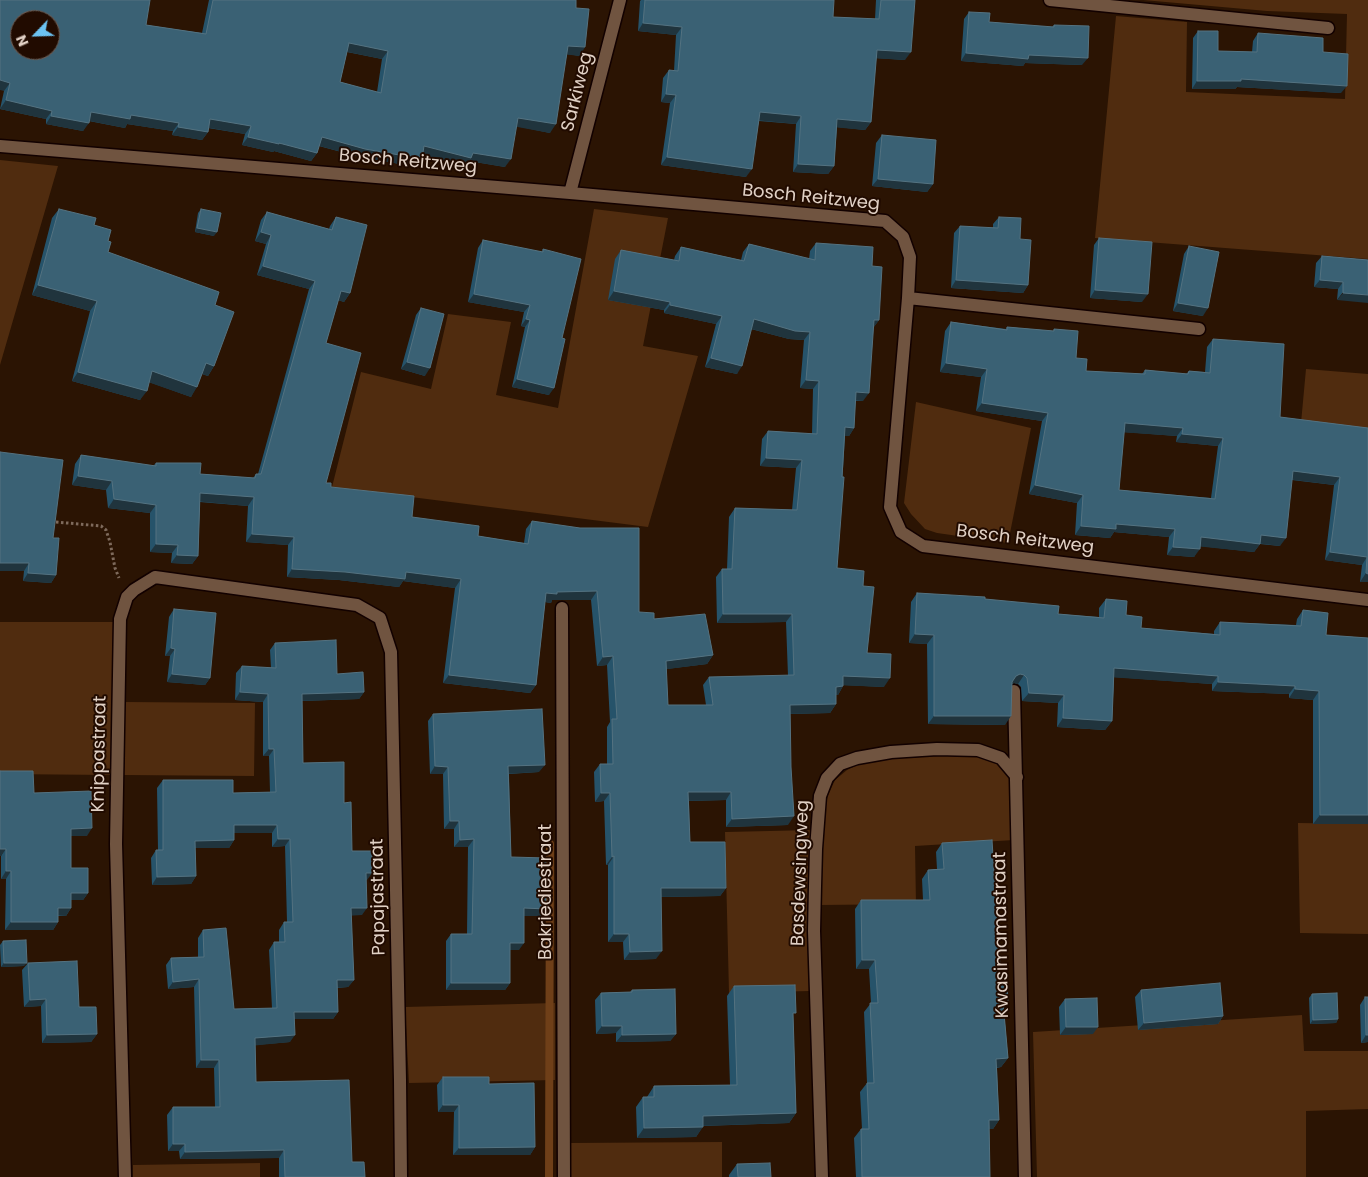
<!DOCTYPE html>
<style>
body{margin:0}
#map{position:relative;width:1368px;height:1177px;overflow:hidden;background:#2b1403;font-family:Poppins,sans-serif}
canvas{display:block}
.north{position:absolute;left:10px;top:10px;width:50px;height:50px;box-sizing:border-box;background:#210b00;border:1px solid #6e5a4f;border-radius:50%;rotate:246deg;font-size:14px;font-weight:700;line-height:20px;text-align:center;color:#e1d1c5}
.north::after{content:'';display:block;margin:auto;width:18px;height:22px;background:#6cc3f2;clip-path:polygon(50% 0,100% 100%,50% 72%,0 100%)}
</style>
<div id="map">
<canvas width="1368" height="1177"></canvas>
<div class="north">N</div>
</div>
<script>
const ctx = document.querySelector('canvas').getContext('2d');
ctx.lineJoin = 'round';
function fill(path, color) { ctx.fillStyle = color; ctx.fill(path, 'evenodd'); }
const toPath = rows => new Path2D(rows.map(r => 'M' + r).join(''));
function strokePath(path, color, width, dash) { ctx.strokeStyle = color; ctx.lineWidth = width; ctx.lineCap = dash ? 'butt' : 'round'; ctx.setLineDash(dash || []); ctx.stroke(path); }
function write(font, color, halo, rows, align = 'center') {
  ctx.font = font + ' Poppins,sans-serif'; ctx.lineWidth = 4; ctx.setLineDash([]); ctx.textBaseline = 'middle'; ctx.strokeStyle = halo; ctx.fillStyle = color; for (const [text, x, y, turn = 0] of rows) {
    ctx.save(); ctx.translate(x, y); ctx.rotate((+turn || 0) * Math.PI / 180); ctx.textAlign = isNaN(turn) ? turn : align; if (halo) ctx.strokeText(text, 0, 0); ctx.fillText(text, 0, 0); ctx.restore();
  }
}
const green = toPath([
 [1143,0,1368,0,1368,259,1095,238,1116,16,1187,22,1186,92,1345,99,1347,14,1267,11],
 [0,160,58,166,0,365],
 [594,209,668,218,643,346,698,356,648,527,332,487,361,372,431,389,448,314,511,322,496,395,558,408],
 [1306,369,1368,374,1368,429,1301,423],
 [916,402,1031,428,1008,543,937,533,925,529,911,514,904,503],
 [0,622,113,622,111,775,0,774],
 [125,702,255,703,254,776,124,775],
 [954,755,977,757,994,761,1006,772,1011,784,1014,840,915,846,916,904,820,905,823,817,828,795,835,780,847,770,861,763,887,759],
 [1298,823,1368,824,1368,934,1300,933],
 [813,830,808,883,810,991,729,993,725,832],
 [555,1003,555,1080,409,1083,405,1007],
 [1302,1015,1304,1051,1368,1051,1368,1109,1306,1111,1306,1177,1037,1177,1033,1032],
 [722,1142,722,1177,569,1177,570,1143],
 [260,1163,260,1177,133,1177,133,1165]
]);
const stream = toPath([
 [549,1177,550,844]
]);
const path = toPath([
 [56,522,101,526,106,530,110,542,115,568,119,578]
]);
const minor = toPath([
 [1050,0,1328,28],
 [0,146,570,193,885,221,903,237,910,257,908,298,890,507,901,532,923,546,1368,600],
 [570,193,620,0],
 [908,298,1199,329],
 [562,608,564,1177],
 [1014,691,1025,1177],
 [125,1177,116,844,120,619,127,597,134,590,155,577,357,605,380,618,391,652,400,1080,401,1177],
 [822,1177,814,931,815,886,816,849,820,796,827,778,840,764,857,758,891,752,937,749,978,750,1001,758,1017,777]
]);
const wall = toPath([
 [0,0,146,25,202,33,209,0,576,0,576,8,580,56,567,54,550,133,516,126,505,167,469,161,466,166,423,156,417,167,360,157,319,146,317,153,311,161,274,151,273,152,242,145,245,134,208,128,208,132,202,140,172,135,173,131,127,124,125,128,89,121,83,131,46,124,46,119,0,109,4,91],
 [347,52,382,59,377,92,340,82],
 [641,0,833,0,833,17,875,19,876,0,915,0,905,60,876,58,871,122,865,130,837,127,834,166,828,174,793,172,796,124,759,121,746,177,661,165,670,103,661,102,663,78,669,70,674,71,676,35,638,31,640,1],
 [969,12,989,22,1052,27,1054,25,1082,65,1025,63,1023,66,961,61,964,19],
 [1198,31,1218,51,1252,52,1253,41,1258,33,1323,52,1341,93,1237,87,1235,89,1192,89,1193,38],
 [882,135,933,184,927,192,872,186,876,143],
 [59,209,94,225,108,241,108,252,215,305,214,366,208,376,202,374,191,397,149,382,140,400,72,381,90,311,32,295,52,218],
 [201,209,214,236,195,232,198,213],
 [267,212,329,229,330,226,336,217,350,293,344,302,338,300,326,343,326,483,331,487,412,517,478,536,524,543,526,529,532,521,639,612,654,619,713,655,707,664,666,669,668,705,706,705,703,685,709,677,788,676,786,622,717,623,716,577,722,569,727,569,729,517,735,508,792,510,796,468,760,466,762,439,768,431,812,434,813,389,800,388,804,340,789,339,751,329,737,374,705,367,716,324,664,313,664,310,608,300,615,259,621,250,674,260,675,256,681,247,741,260,743,252,749,244,809,259,810,251,816,243,872,266,879,320,873,328,863,401,855,401,854,428,849,436,845,436,837,568,863,586,867,653,884,687,843,685,843,686,838,695,836,695,836,704,830,713,790,714,788,825,726,827,726,800,689,801,690,842,726,888,720,896,661,897,656,959,624,960,623,942,608,942,608,865,606,865,604,801,595,802,594,772,600,764,607,764,607,727,610,722,607,665,597,666,591,600,552,600,551,603,545,602,536,685,530,693,443,683,455,588,403,581,399,587,339,580,287,577,288,545,246,542,248,506,200,502,198,556,192,564,171,563,172,553,150,552,150,513,108,508,106,490,72,485,75,464,81,455,153,466,156,463,200,474,253,478,256,474,258,474,309,289,257,275,266,244,255,241,261,220],
 [999,217,1020,239,1028,285,1023,293,951,288,954,233,960,226,993,228,993,224],
 [1099,238,1142,302,1090,298,1094,245],
 [483,240,542,252,543,249,562,338,549,395,512,387,525,327,521,326,524,312,468,302,478,248],
 [1189,246,1203,316,1173,311,1184,254],
 [1322,256,1368,260,1337,300,1338,289,1314,287,1316,263],
 [421,308,425,376,401,369,416,315],
 [951,322,1006,329,1007,327,1053,331,1054,329,1086,371,1142,374,1145,370,1186,374,1189,371,1205,372,1207,347,1213,339,1280,417,1368,428,1368,582,1360,582,1362,565,1325,560,1334,485,1292,480,1280,546,1260,544,1254,552,1200,546,1194,557,1167,555,1169,537,1114,532,1110,538,1075,535,1077,503,1029,494,1042,421,976,411,981,377,940,372,945,331],
 [1124,432,1177,436,1176,442,1218,446,1211,498,1119,490],
 [53,538,56,575,51,583,23,581,24,571,0,571],
 [917,593,985,599,1058,614,1099,617,1099,608,1106,599,1141,628,1214,634,1214,631,1220,622,1296,625,1297,619,1303,610,1326,635,1368,638,1368,824,1313,824,1313,700,1289,698,1289,694,1212,691,1212,684,1114,677,1112,721,1105,730,1057,727,1058,703,1022,701,1021,687,1018,684,1014,683,1012,684,1005,725,928,724,927,644,909,643,911,602],
 [174,609,210,678,205,685,167,682,170,656,165,656,169,617],
 [275,643,337,674,364,692,359,699,302,701,303,763,344,803,352,851,372,873,366,880,362,915,351,915,354,980,348,987,337,988,338,1012,333,1019,294,1019,290,1042,255,1045,256,1082,352,1162,365,1177,279,1177,279,1158,180,1159,179,1151,168,1151,167,1115,173,1107,215,1107,214,1068,196,1068,194,987,168,989,166,965,171,958,198,957,198,938,203,930,234,1009,272,1008,269,950,274,942,279,942,279,930,284,922,287,922,285,846,272,847,272,833,234,833,234,840,229,848,195,848,196,876,191,884,152,885,151,858,156,850,158,850,157,788,163,780,233,793,270,792,269,756,263,756,263,702,235,700,236,673,242,666,271,668,270,650],
 [433,714,539,772,509,774,511,857,546,909,541,916,524,916,519,950,510,950,510,983,505,990,446,990,446,941,451,934,467,934,468,847,454,847,454,829,444,829,443,774,430,774,428,721],
 [34,793,87,836,71,836,71,868,88,893,83,900,71,900,71,908,66,916,58,916,58,922,53,930,5,930,6,879,1,879,1,856],
 [942,843,1000,965,1008,1058,1001,1067,997,1068,999,1120,993,1129,989,1129,990,1177,856,1177,854,1138,861,1129,862,1129,860,1092,867,1083,864,1012,871,1003,869,969,856,969,855,909,861,900,923,900,922,879,928,870,937,869,936,852],
 [3,941,24,966,1,967,0,945],
 [28,963,79,1007,97,1034,91,1042,42,1043,41,1006,24,1007,22,970],
 [734,986,793,1017,796,1113,789,1123,703,1126,696,1137,637,1138,636,1107,643,1097,647,1097,654,1086,730,1085,727,996],
 [632,990,676,1034,670,1041,616,1042,616,1033,596,1034,595,1000,601,993,630,992],
 [1141,990,1223,1016,1218,1024,1138,1030,1135,997],
 [1312,994,1338,1019,1336,1023,1310,1024,1309,998],
 [1365,997,1368,1042,1361,1043,1360,1005],
 [1065,999,1093,1034,1060,1035,1059,1007],
 [443,1077,535,1147,530,1155,453,1155,454,1112,438,1112,437,1085],
 [737,1164,771,1177,729,1177,729,1175]
]);
const shadedWall = toPath([
 [643,23,682,27,676,35,638,31],
 [349,43,388,51,382,59,343,51],
 [568,46,585,47,580,56,562,54],
 [877,50,911,52,905,60,871,58],
 [966,53,1029,55,1088,58,1082,65,1025,63,1023,66,961,61],
 [1241,79,1347,86,1341,93,1237,87,1235,89,1192,89,1197,81],
 [0,80,10,83,4,91,0,90],
 [666,94,676,95,670,103,661,102],
 [6,100,52,111,46,119,0,109],
 [91,112,131,115,179,123,173,131,127,124,125,128,85,120],
 [760,112,801,116,796,124,755,120],
 [51,116,89,123,83,131,46,124],
 [518,118,556,124,550,133,512,126],
 [210,119,251,126,245,134,204,127],
 [837,119,871,122,865,130,832,127],
 [178,127,208,132,202,140,172,135],
 [248,137,279,143,317,153,311,161,274,151,273,152,242,145],
 [322,137,422,159,417,167,360,157,316,145],
 [424,146,473,153,511,159,505,167,469,161,466,166,419,155],
 [667,157,752,169,746,177,661,165],
 [798,164,834,166,828,174,793,172],
 [878,179,933,184,927,192,872,186],
 [197,228,217,232,214,236,195,232],
 [261,232,271,235,266,244,255,241],
 [263,266,315,281,309,289,257,275],
 [956,280,1028,285,1023,293,951,288],
 [1320,280,1343,282,1338,289,1314,287],
 [38,285,97,301,90,311,32,295],
 [1095,290,1148,294,1142,302,1090,298],
 [341,291,350,293,344,302,335,299],
 [614,291,670,302,664,310,608,300],
 [1343,293,1368,295,1368,303,1337,300],
 [474,294,530,305,524,312,468,302],
 [1178,303,1208,308,1203,316,1173,311],
 [670,305,722,316,716,324,664,313],
 [526,319,530,320,525,327,521,326],
 [754,319,810,332,804,340,789,339,748,328],
 [874,320,879,320,873,328],
 [711,358,742,366,737,374,705,367],
 [407,362,430,368,425,376,401,369],
 [206,363,214,366,208,376,199,373],
 [946,363,987,369,981,377,940,372],
 [152,371,197,387,191,397,145,381],
 [78,372,147,391,140,400,72,381],
 [517,379,554,388,549,395,512,387],
 [806,380,819,381,813,389,800,388],
 [856,392,869,393,863,401,850,400],
 [982,403,1048,413,1042,421,976,411],
 [1125,423,1183,428,1177,436,1119,432],
 [845,427,854,428,849,436,839,436],
 [1182,434,1223,438,1218,446,1176,442],
 [766,458,802,460,796,468,760,466],
 [1293,471,1340,477,1334,485,1287,479],
 [78,476,112,481,106,490,72,485],
 [1035,485,1083,495,1077,503,1029,494],
 [200,493,254,497,248,506,194,501],
 [114,499,156,505,150,513,108,508],
 [1116,524,1175,529,1169,537,1114,532,1110,538,1075,535,1081,526],
 [252,534,294,537,288,545,246,542],
 [1261,535,1286,538,1280,546,1256,543],
 [1201,537,1260,544,1254,552,1195,546],
 [156,544,178,545,172,553,150,552],
 [1173,547,1200,549,1194,557,1167,555],
 [1330,552,1367,557,1362,565,1325,560],
 [177,555,198,556,192,564,171,563],
 [0,563,29,563,24,571,0,571],
 [292,569,406,572,461,579,455,588,403,581,399,587,339,580,287,577],
 [28,573,56,575,51,583,23,581],
 [1366,573,1368,574,1368,582,1360,582],
 [597,591,591,600,552,600,551,603,540,601,546,593,557,592],
 [723,614,792,614,786,622,717,623],
 [915,634,934,635,927,644,909,643],
 [171,648,175,649,170,656,165,656],
 [713,655,707,664,660,670,666,661],
 [613,656,607,665,597,666,603,657],
 [1114,668,1218,676,1212,684,1108,677],
 [172,674,210,678,205,685,167,682],
 [1020,674,1024,675,1018,684,1014,683,1009,684,1016,676],
 [449,675,536,685,530,693,443,683],
 [843,676,890,678,884,687,837,685],
 [1218,682,1295,686,1289,694,1212,691],
 [843,686,838,695,830,695,836,687],
 [1295,689,1319,691,1313,700,1289,698],
 [240,692,268,694,263,702,235,700],
 [364,692,359,699,297,701,302,694],
 [1029,693,1064,695,1058,703,1022,701],
 [836,704,830,713,784,714,790,705],
 [934,716,1011,716,1005,725,928,724],
 [1063,718,1112,721,1105,730,1057,727],
 [269,749,274,749,269,756,263,756],
 [545,765,539,772,503,774,508,766],
 [435,766,448,767,443,774,430,774],
 [688,792,731,792,726,800,682,801],
 [601,793,610,793,604,801,595,802],
 [1320,815,1368,815,1368,824,1313,824],
 [794,816,788,825,726,827,732,819],
 [450,821,459,821,454,829,444,829],
 [234,825,277,825,272,833,229,833],
 [92,828,87,836,66,836,71,829],
 [278,839,290,839,285,846,272,847],
 [474,839,468,847,454,847,460,840],
 [234,840,229,848,190,848,195,841],
 [0,849,6,849,1,856,0,856],
 [614,856,608,865,606,865,612,857],
 [6,871,11,871,6,879,1,879],
 [366,873,372,873,367,880,361,881],
 [196,876,191,884,152,885,157,877],
 [661,888,726,888,720,896,655,897],
 [71,893,88,893,83,900,66,900],
 [58,908,71,908,66,916,53,915],
 [351,908,367,908,362,915,346,916],
 [524,908,546,909,541,916,519,916],
 [11,922,58,922,53,930,5,930],
 [614,934,629,934,623,942,608,942],
 [510,943,524,943,519,950,505,950],
 [662,951,656,959,624,960,630,952],
 [862,960,875,960,869,969,856,969],
 [4,963,27,963,24,966,1,967],
 [199,979,194,987,168,989,173,982],
 [337,980,354,980,348,987,332,988],
 [451,983,510,983,505,990,446,990],
 [46,999,41,1006,24,1007,30,1000],
 [1003,1002,1008,1002,1002,1011],
 [294,1012,338,1012,333,1019,288,1019],
 [1223,1016,1218,1024,1138,1030,1144,1023],
 [1338,1019,1336,1023,1310,1024,1313,1020],
 [602,1026,622,1026,616,1033,596,1034],
 [1066,1027,1098,1027,1093,1034,1060,1035],
 [97,1034,91,1042,42,1043,47,1035],
 [676,1034,670,1041,616,1042,622,1035],
 [295,1035,290,1042,250,1046,255,1038],
 [1366,1035,1368,1035,1368,1042,1361,1043],
 [1008,1058,1001,1067,990,1068,996,1059],
 [201,1060,219,1060,214,1068,196,1068],
 [443,1105,459,1105,454,1112,438,1112],
 [796,1113,789,1123,696,1126,703,1116],
 [989,1120,999,1120,993,1129,983,1129],
 [703,1127,696,1137,637,1138,644,1128],
 [173,1144,185,1144,179,1151,168,1151],
 [535,1147,530,1155,453,1155,459,1148],
 [284,1150,279,1158,180,1159,185,1152]
]);
const building = toPath([
 [0,0,150,0,146,25,206,34,213,0,576,0,576,8,589,9,585,47,568,46,556,124,518,118,511,159,473,153,471,158,424,146,422,159,365,149,322,137,317,153,279,143,279,144,248,137,251,126,210,119,208,132,178,127,179,123,131,115,130,119,91,112,89,123,51,116,52,111,6,100,10,83,0,80,0,0],
 [20,20,50,20,50,50,20,50,20,20],
 [349,43,388,51,381,93,340,82,349,43],
 [645,0,834,0,833,17,879,19,881,0,915,0,911,52,877,50,871,122,837,119,834,166,798,164,801,116,760,112,752,169,667,157,676,95,666,94,669,70,678,71,682,27,643,23,645,0],
 [969,12,990,13,989,22,1054,27,1054,25,1089,26,1088,58,1029,55,1028,59,966,53,969,12],
 [1198,31,1218,31,1218,51,1257,52,1258,33,1323,38,1323,52,1348,54,1347,86,1241,79,1241,81,1197,81,1198,31],
 [882,135,936,140,933,184,878,179,882,135],
 [59,209,96,218,94,225,111,230,108,241,111,242,108,252,219,292,215,305,234,312,214,366,206,363,197,387,152,371,147,391,78,372,97,301,38,285,59,209],
 [201,209,221,213,217,232,197,228,201,209],
 [267,212,332,230,336,217,367,225,350,293,341,291,326,343,361,353,326,483,331,483,331,487,414,496,412,517,479,526,478,536,528,544,532,521,580,528,639,528,639,612,654,613,654,619,705,614,713,655,666,661,668,705,713,705,709,677,794,675,792,614,723,614,722,569,732,569,735,508,797,510,802,460,766,458,768,431,817,434,819,381,806,380,810,332,795,331,754,319,742,366,711,358,722,316,670,305,670,302,614,291,621,250,679,261,681,247,744,261,749,244,815,260,816,243,873,247,872,266,882,267,879,320,874,320,869,393,856,392,854,428,845,427,842,477,844,477,837,568,864,571,863,586,874,587,867,653,891,654,890,678,843,676,843,686,836,687,836,704,790,705,791,767,794,816,732,819,731,792,688,792,690,842,725,842,726,888,661,888,662,951,630,952,629,934,614,934,614,856,612,857,610,793,601,793,600,764,613,764,612,719,617,719,613,656,603,657,597,591,557,592,557,594,546,593,536,685,449,675,461,579,406,572,405,579,345,572,292,569,294,537,252,534,254,497,200,493,198,556,177,555,178,545,156,544,156,505,114,499,112,481,78,476,81,455,156,466,156,463,201,463,200,474,255,478,256,474,261,474,315,281,263,266,271,235,261,232,267,212],
 [999,217,1021,218,1020,239,1031,240,1028,285,956,280,960,226,998,228,999,217],
 [1099,238,1152,242,1148,294,1095,290,1099,238],
 [483,240,543,252,543,249,581,259,562,338,565,339,554,388,517,379,530,320,526,319,530,305,474,294,483,240],
 [1189,246,1219,252,1208,308,1178,303,1189,246],
 [1322,256,1368,260,1368,295,1343,293,1343,282,1320,280,1322,256],
 [421,308,444,314,430,368,407,362,421,308],
 [951,322,1007,330,1007,327,1054,331,1054,329,1078,331,1076,358,1087,359,1086,371,1145,374,1145,370,1188,374,1189,371,1210,373,1213,339,1284,344,1280,417,1368,428,1368,574,1366,573,1367,557,1330,552,1340,477,1293,471,1286,538,1261,535,1260,544,1201,537,1200,549,1173,547,1175,529,1116,524,1116,529,1081,526,1083,495,1035,485,1048,413,982,403,987,369,946,363,951,322],
 [1125,423,1183,428,1182,434,1223,438,1215,499,1119,490,1125,423],
 [0,452,63,460,53,538,59,538,56,575,28,573,29,563,0,563,0,452],
 [917,593,985,597,985,599,1059,606,1058,614,1104,618,1106,599,1127,601,1126,615,1142,617,1141,628,1220,635,1220,622,1301,626,1303,610,1328,613,1326,635,1368,638,1368,815,1320,815,1319,691,1295,689,1295,686,1218,682,1218,676,1114,668,1112,721,1063,718,1064,695,1029,693,1027,678,1024,675,1020,674,1016,676,1012,682,1011,716,934,716,934,635,915,634,917,593],
 [174,609,216,613,210,678,172,674,175,649,171,648,174,609],
 [336,640,337,674,363,672,364,692,302,694,303,763,344,762,344,803,351,802,352,851,372,851,372,873,366,873,367,908,351,908,354,980,337,980,338,1012,294,1012,295,1035,255,1038,256,1082,349,1080,352,1162,364,1162,365,1177,285,1177,284,1150,185,1152,185,1144,173,1144,173,1107,220,1107,219,1060,201,1060,199,979,173,982,171,958,204,957,203,930,226,928,234,1009,277,1008,274,942,285,942,284,922,293,922,290,839,278,839,277,825,234,825,234,840,195,841,196,876,157,877,156,850,163,850,163,780,233,780,233,793,276,792,274,749,269,749,268,694,240,692,242,666,276,668,275,643,336,640],
 [542,709,545,765,508,766,511,857,546,858,546,909,524,908,524,943,510,943,510,983,451,983,451,934,472,934,474,839,460,840,459,821,450,821,448,767,435,766,433,714,542,709],
 [0,771,33,771,34,793,91,791,92,828,71,829,71,868,88,868,88,893,71,893,71,908,58,908,58,922,11,922,11,871,6,871,6,849,0,849,0,771],
 [992,840,1000,965,1006,965,1008,1002,1003,1002,1008,1058,996,1059,999,1120,989,1120,990,1177,862,1177,861,1129,869,1129,867,1083,874,1083,870,1003,878,1003,875,960,862,960,861,900,930,900,928,870,944,869,942,843,992,840],
 [26,940,27,963,4,963,3,941,26,940],
 [77,961,79,1007,96,1007,97,1034,47,1035,46,999,30,1000,28,963,77,961],
 [1220,983,1223,1016,1144,1023,1141,990,1220,983],
 [795,985,796,1013,793,1013,796,1113,703,1116,703,1127,644,1128,643,1097,654,1097,654,1086,737,1085,734,986,795,985],
 [675,989,676,1034,622,1035,622,1026,602,1026,601,993,632,992,632,990,675,989],
 [1337,993,1338,1019,1313,1020,1312,994,1337,993],
 [1365,997,1368,997,1368,1035,1366,1035,1365,997],
 [1097,998,1098,1027,1066,1027,1065,999,1097,998],
 [443,1077,489,1077,489,1084,534,1083,535,1147,459,1148,459,1105,443,1105,443,1077],
 [770,1163,771,1177,738,1177,737,1164,770,1163]
]);
const streetNames = [
 ["Sarkiweg",578,92,-76],
 ["Bosch Reitzweg",408,162,5],
 ["Bosch Reitzweg",811,198,6],
 ["Bosch Reitzweg",1025,540,7],
 ["Knippastraat",100,754,-89],
 ["Basdewsingweg",801,873,-88],
 ["Bakriediestraat",546,892,-90],
 ["Papajastraat",379,897,-91],
 ["Kwasimamastraat",1002,935,-91]
];
fill(green, '#502c0f');
strokePath(stream, '#6f3f18', 8);
strokePath(minor, '#120100', 15);
strokePath(path, '#7e6a5c', 3, [2.5, 2.5]);
strokePath(minor, '#705440', 12);
fill(wall, '#26536a');
fill(shadedWall, '#20343d');
fill(building, '#3a6174');
strokePath(building, '#547280', 1);
write('18px', '#e1d1c5', '#210b00', streetNames);
</script>
